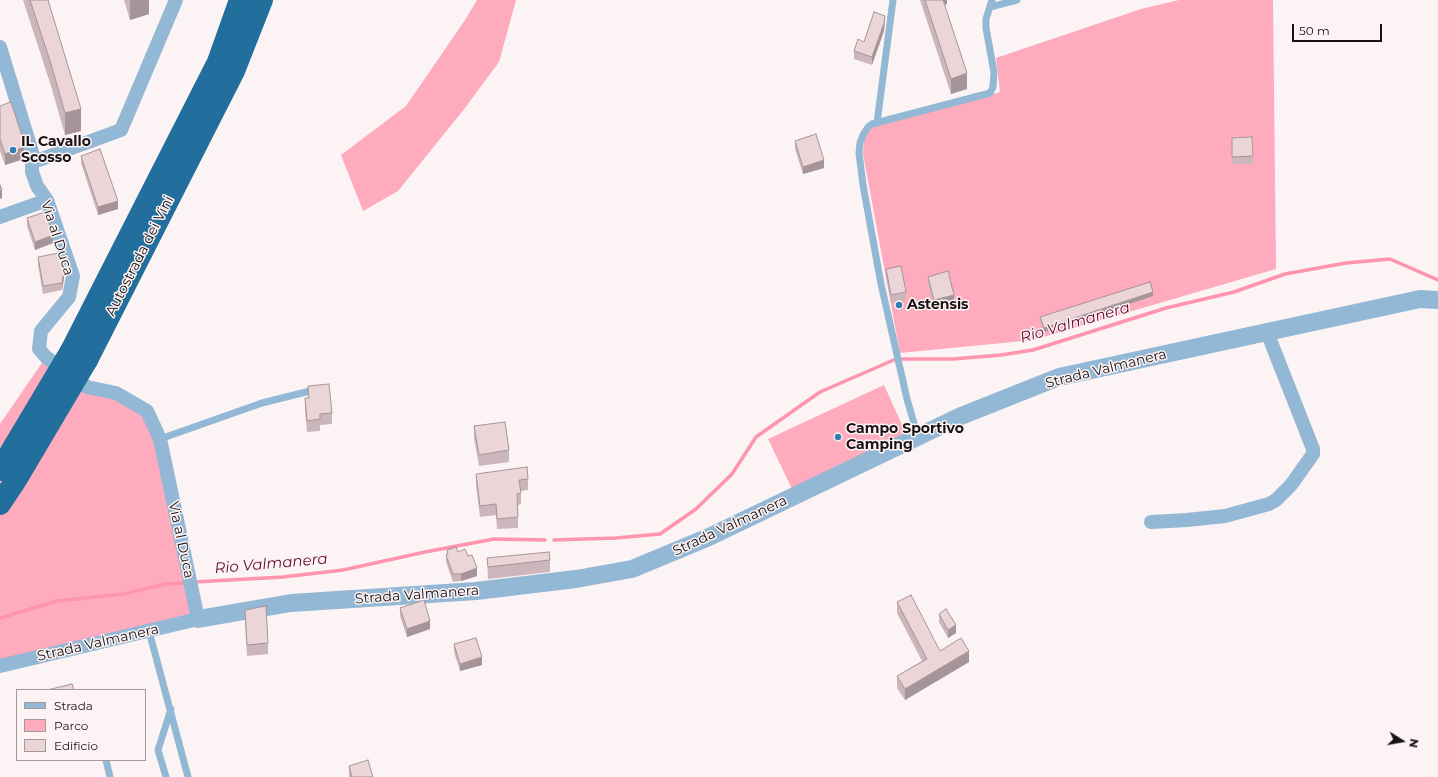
<!DOCTYPE html>
<style>
body{margin:0}
#map{position:relative;width:1438px;height:777px;overflow:hidden;background:#fcf3f4;font-family:Montserrat,sans-serif}
canvas{display:block}
.legend{position:absolute;left:16px;top:689px;width:130px;height:72px;box-sizing:border-box;background:#fcf3f4;border:1px solid #a1999a;margin:0;padding:5px 7px;list-style:none;font-size:12px;color:#191113}
.legend li{display:flex;align-items:center;gap:8px;height:20px}
.legend b{width:20px;border:1px solid #a1999a}
.north{position:absolute;left:1382px;top:721px;width:40px;height:40px;-webkit-text-stroke:3px #fcf3f4;paint-order:stroke;rotate:101deg;font-size:11px;font-weight:700;line-height:16px;text-align:center;color:#191113}
.north::after{content:'';display:block;margin:auto;width:14px;height:18px;background:#191113;clip-path:polygon(50% 0,100% 100%,50% 72%,0 100%)}
.scale{position:absolute;left:1292px;top:24px;width:90px;height:18px;box-sizing:border-box;border:2px solid #191113;border-top:0;padding-left:5px;font-size:12px;line-height:14px;white-space:nowrap;color:#191113;-webkit-text-stroke:3px #fcf3f4;paint-order:stroke}
</style>
<div id="map">
<canvas width="1438" height="777"></canvas>
<ul class="legend">
<li><b style="height:5px;background:#92b8d5"></b>Strada</li>
<li><b style="height:11px;background:#fdabbd"></b>Parco</li>
<li><b style="height:11px;background:#ecd5d9"></b>Edificio</li>
</ul>
<div class="north">N</div>
<div class="scale">50 m</div>
</div>
<script>
const ctx = document.querySelector('canvas').getContext('2d');
ctx.lineJoin = 'round';
function fill(path, color) { ctx.fillStyle = color; ctx.fill(path, 'evenodd'); }
const toPath = rows => new Path2D(rows.map(r => 'M' + r).join(''));
function strokePath(path, color, width, dash) { ctx.strokeStyle = color; ctx.lineWidth = width; ctx.lineCap = dash ? 'butt' : 'round'; ctx.setLineDash(dash || []); ctx.stroke(path); }
function write(font, color, halo, rows, align = 'center') {
  ctx.font = font + ' Montserrat,sans-serif'; ctx.lineWidth = 3; ctx.setLineDash([]); ctx.textBaseline = 'middle'; ctx.strokeStyle = halo; ctx.fillStyle = color; for (const [text, x, y, turn = 0] of rows) {
    ctx.save(); ctx.translate(x, y); ctx.rotate((+turn || 0) * Math.PI / 180); ctx.textAlign = isNaN(turn) ? turn : align; if (halo) ctx.strokeText(text, 0, 0); ctx.fillText(text, 0, 0); ctx.restore();
  }
}
const green = toPath([
 [477,0,516,0,499,62,465,108,398,191,363,211,341,155,406,106,465,20],
 [1179,0,1273,0,1276,269,1033,340,900,353,863,154,864,139,872,127,1000,92,996,58,1141,9],
 [46,357,147,411,198,619,0,666,0,424],
 [884,385,907,436,792,489,768,439]
]);
const stream = toPath([
 [554,540,616,538,660,534,696,509,732,474,756,437,820,392,896,359,953,359,1001,355,1033,350,1166,308,1234,292,1285,274,1346,263,1390,259,1438,280],
 [194,582,283,577,343,570,425,552,494,539,545,540],
 [0,618,57,601,123,594,166,584,187,583]
]);
const service = toPath([
 [990,7,1017,0],
 [877,123,893,0],
 [918,437,907,399,881,284,863,185,859,153,860,143,863,135,868,127,872,124,990,93,993,87,994,72,986,28,986,19,992,0],
 [160,439,262,403,314,390],
 [149,631,188,777],
 [106,760,110,777],
 [166,777,158,750,171,709]
]);
const minor = toPath([
 [0,47,32,152,32,172,37,186,47,200,73,276,69,297,41,331,39,349,46,357,87,387,116,393,147,411,160,439,198,619,0,666],
 [32,160,39,160,121,130,176,0],
 [0,217,47,200],
 [1151,522,1187,520,1225,516,1269,504,1276,500,1291,485,1313,454,1313,449,1267,332]
]);
const tertiary = toPath([
 [198,619,291,603,476,591,576,579,632,569,709,537,961,416,1059,377,1420,299,1438,300]
]);
const motorway = toPath([
 [71,351,218,62,240,0],
 [87,360,234,71,262,0]
]);
const motorwayBridge = toPath([
 [0,470,71,351],
 [0,504,16,480,87,360]
]);
const wall = toPath([
 [23,0,48,0,81,131,65,135,51,86],
 [124,0,149,0,149,14,130,20],
 [920,0,947,0,947,4,944,5,967,89,951,94],
 [885,24,884,31,872,65,854,59,854,51],
 [0,106,24,159,5,165,0,151],
 [795,141,824,168,803,174,795,149],
 [1232,145,1253,156,1253,164,1232,164],
 [81,156,118,209,98,215,81,163],
 [27,218,53,243,35,250,27,226],
 [38,257,64,278,62,290,43,294,38,265],
 [886,269,906,292,906,300,891,303,886,277],
 [928,277,954,302,934,308,928,284],
 [1153,296,1044,332,1040,321,1040,317],
 [308,386,332,413,332,424,320,425,320,431,307,432,305,410,305,398,308,398],
 [474,426,509,450,509,462,479,466,474,438],
 [476,474,528,479,528,490,521,491,521,504,518,505,518,528,497,529,496,515,480,517,476,485],
 [447,550,458,552,468,556,477,576,461,581,453,582,446,562,446,555,447,554],
 [487,558,550,560,550,572,488,579],
 [897,602,940,651,969,662,905,700,897,688,897,676,922,661,897,613],
 [400,608,430,629,407,637,400,616],
 [245,610,268,643,268,654,247,656,245,622],
 [939,614,956,633,948,638,939,622],
 [454,644,482,665,460,671,454,652],
 [349,766,373,777,349,777]
]);
const shadedWall = toPath([
 [130,0,149,0,149,14,130,20],
 [940,0,947,0,947,4,940,6],
 [885,16,884,31,872,65,872,57],
 [967,73,967,89,951,94,951,79],
 [81,109,81,131,65,135,65,113],
 [24,147,24,159,5,165,5,154],
 [824,160,824,168,803,174,803,167],
 [2,190,2,198,0,199,0,191],
 [118,201,118,209,98,215,98,207],
 [53,235,53,243,35,250,35,242],
 [64,270,64,278,62,290,62,283],
 [1153,292,1153,296,1044,332,1044,328],
 [954,295,954,302,934,308,934,300],
 [477,568,477,576,461,581,461,574],
 [430,621,430,629,407,637,407,629],
 [956,625,956,633,948,638,948,630],
 [969,651,969,662,905,700,905,689],
 [482,657,482,665,460,671,460,664]
]);
const building = toPath([
 [30,0,48,0,81,109,65,113,51,64,30,0],
 [925,0,943,0,967,73,951,79,925,0],
 [874,12,885,16,884,23,872,57,854,51,858,39,864,42,874,12],
 [11,102,24,142,24,147,5,154,0,139,0,106,11,102],
 [816,134,824,160,803,167,795,141,816,134],
 [1252,137,1253,156,1232,157,1232,138,1252,137],
 [100,149,118,201,98,207,81,156,100,149],
 [0,185,2,190,0,191,0,185],
 [45,212,53,235,35,242,27,218,45,212],
 [59,253,64,270,62,283,43,286,38,257,59,253],
 [901,266,906,292,891,295,886,269,901,266],
 [948,271,954,295,934,300,928,277,948,271],
 [1150,282,1153,292,1044,328,1040,317,1150,282],
 [329,384,332,413,320,414,320,419,307,421,305,398,309,398,308,386,329,384],
 [505,422,509,450,479,455,474,426,505,422],
 [527,467,528,479,519,480,521,493,517,494,518,517,497,519,496,504,480,506,476,474,527,467],
 [456,547,458,552,465,549,468,556,472,555,477,568,461,574,453,574,446,555,448,554,447,550,456,547],
 [549,552,550,560,488,567,487,558,549,552],
 [911,595,940,651,961,638,969,651,905,689,897,676,927,659,897,602,911,595],
 [424,600,430,621,407,629,400,608,424,600],
 [266,606,268,643,247,645,245,610,266,606],
 [946,609,956,625,948,630,939,614,946,609],
 [476,638,482,657,460,664,454,644,476,638],
 [72,684,74,690,47,690,72,684],
 [368,760,373,777,352,777,349,766,368,760]
]);
const markers = [
 [13,150,4,"#327fb2"],
 [899,305,4,"#327fb2"],
 [838,437,4,"#327fb2"]
];
const poiNames = [
 ["IL Cavallo",21,142],
 ["Scosso",21,158],
 ["Astensis",907,305],
 ["Campo Sportivo",846,429],
 ["Camping",846,445]
];
const streetNames = [
 ["Via al Duca",57,238,72],
 ["Autostrada dei Vini",140,256,-63],
 ["Strada Valmanera",1106,369,-14],
 ["Strada Valmanera",730,526,-25],
 ["Via al Duca",181,540,78],
 ["Strada Valmanera",417,595,-4],
 ["Strada Valmanera",98,643,-13]
];
const waterNames = [
 ["Rio Valmanera",1075,323,-16],
 ["Rio Valmanera",271,564,-5]
];
fill(green, '#fdabbd');
strokePath(stream, '#fe94ae', 3.5);
strokePath(service, '#92b8d5', 7);
strokePath(minor, '#92b8d5', 14);
strokePath(tertiary, '#92b8d5', 18);
strokePath(motorway, '#226e9d', 22);
strokePath(motorwayBridge, '#226e9d', 22);
fill(wall, '#cbb7bb');
fill(shadedWall, '#a59598');
fill(building, '#ecd5d9');
strokePath(building, '#a59598', 1);
for (const [x, y, r, color] of markers) { const dot = new Path2D(); dot.arc(x, y, r, 0, 2 * Math.PI); ctx.fillStyle = color; ctx.fill(dot); strokePath(dot, '#fcf3f4', 1.5); }
write('bold 14px', '#191113', '#fcf3f4', poiNames, 'left');
write('14px', '#191113', '#fcf3f4', streetNames);
write('italic 15px', '#67082e', '#fcf3f4', waterNames);
</script>
